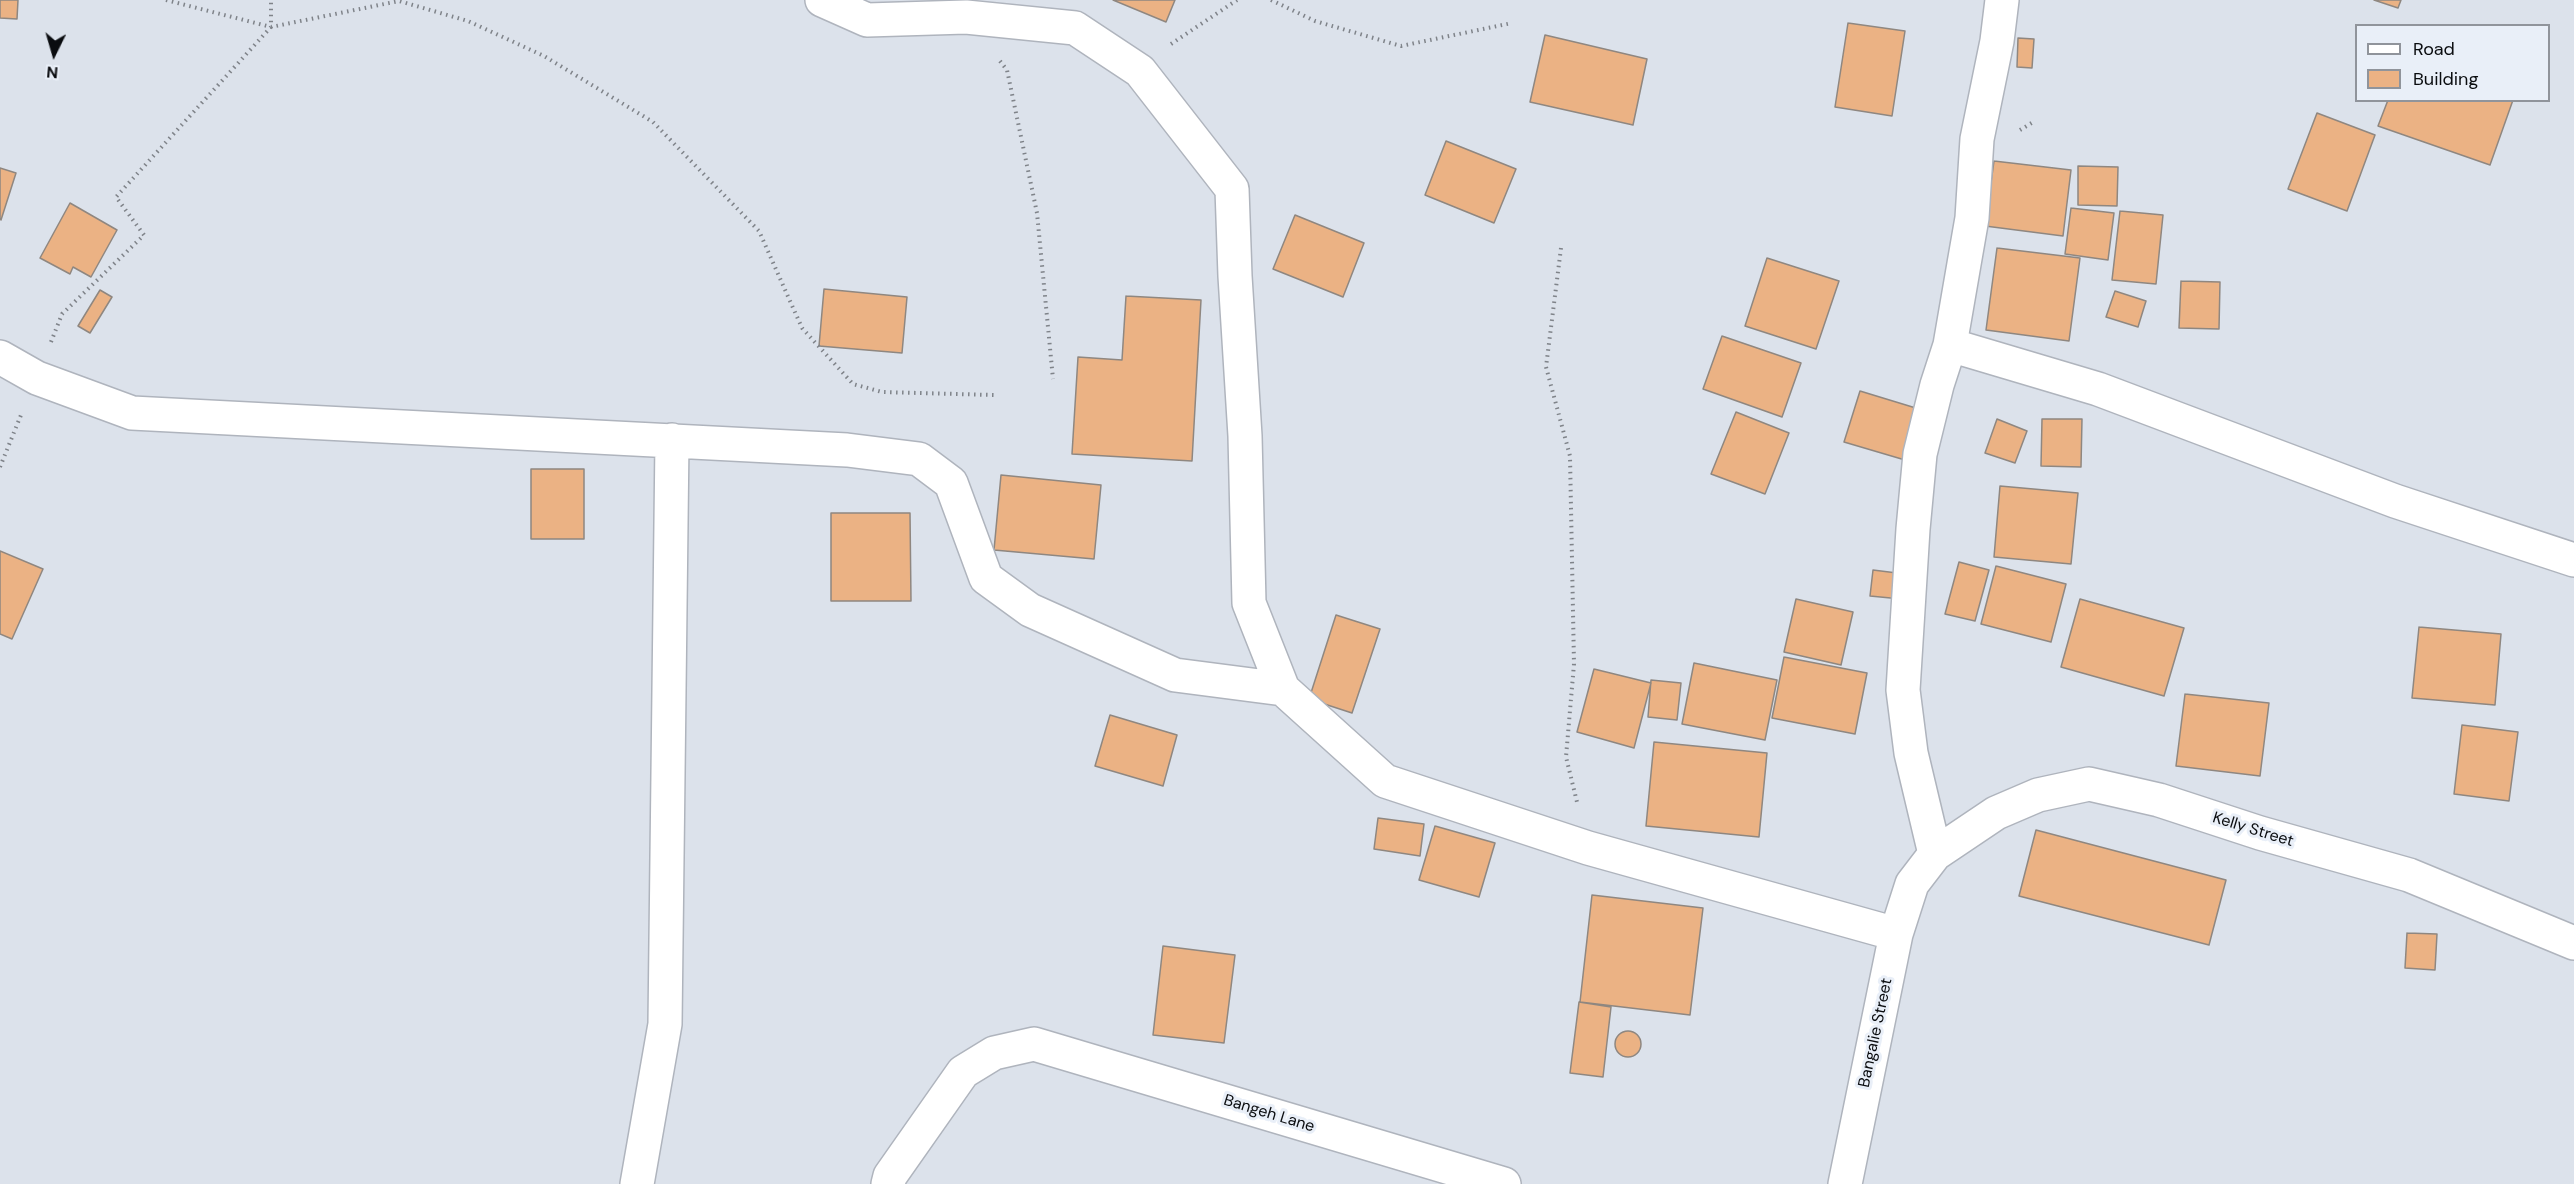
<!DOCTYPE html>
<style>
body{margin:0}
#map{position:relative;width:2574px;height:1184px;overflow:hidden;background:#dce2eb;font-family:"DM Sans",sans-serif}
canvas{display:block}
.legend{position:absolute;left:2355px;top:24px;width:195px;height:78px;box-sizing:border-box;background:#e9eff8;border:2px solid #90949b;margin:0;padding:8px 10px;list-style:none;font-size:18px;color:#0a0c0f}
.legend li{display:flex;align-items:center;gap:12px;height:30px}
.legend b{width:30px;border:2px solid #90949b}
.north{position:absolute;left:24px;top:24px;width:60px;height:60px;-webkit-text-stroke:4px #e9eff8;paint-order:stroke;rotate:185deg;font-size:16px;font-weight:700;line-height:24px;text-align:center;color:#0a0c0f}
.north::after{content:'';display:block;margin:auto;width:21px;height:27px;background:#0a0c0f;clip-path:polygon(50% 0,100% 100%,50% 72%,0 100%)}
</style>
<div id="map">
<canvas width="2574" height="1184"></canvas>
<ul class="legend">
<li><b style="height:8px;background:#fff"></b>Road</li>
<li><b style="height:16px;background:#ebb284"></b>Building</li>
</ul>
<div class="north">N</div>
</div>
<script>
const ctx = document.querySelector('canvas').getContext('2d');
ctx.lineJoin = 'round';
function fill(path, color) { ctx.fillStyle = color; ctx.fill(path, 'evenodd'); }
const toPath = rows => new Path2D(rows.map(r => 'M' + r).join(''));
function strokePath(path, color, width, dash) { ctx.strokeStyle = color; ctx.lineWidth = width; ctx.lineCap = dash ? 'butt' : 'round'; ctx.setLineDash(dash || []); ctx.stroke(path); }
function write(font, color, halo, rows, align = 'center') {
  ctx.font = font + ' "DM Sans",sans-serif'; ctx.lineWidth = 6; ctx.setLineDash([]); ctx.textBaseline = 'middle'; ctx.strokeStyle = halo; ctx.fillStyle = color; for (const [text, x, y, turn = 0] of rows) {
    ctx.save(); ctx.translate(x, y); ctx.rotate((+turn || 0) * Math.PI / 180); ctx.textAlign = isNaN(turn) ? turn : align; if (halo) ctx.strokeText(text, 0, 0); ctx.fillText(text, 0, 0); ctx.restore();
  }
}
const building = toPath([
 [0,0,18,0,17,19,0,18,0,0],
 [1113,0,1175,0,1166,22,1113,0],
 [2374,0,2401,0,2398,8,2374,0],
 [1848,23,1905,31,1892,116,1835,107,1848,23],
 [1545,35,1647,59,1633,125,1530,102,1545,35],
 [2018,38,2034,39,2032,68,2017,67,2018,38],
 [2388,100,2513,100,2490,165,2378,126,2388,100],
 [2317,113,2375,135,2347,211,2288,189,2317,113],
 [1446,141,1516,169,1494,223,1425,195,1446,141],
 [1994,161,2071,170,2063,236,1985,226,1994,161],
 [2078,166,2118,167,2117,206,2078,205,2078,166],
 [0,168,16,173,1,220,0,219,0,168],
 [70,203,117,230,91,277,73,267,70,274,40,258,70,203],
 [2071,208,2114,213,2108,260,2065,254,2071,208],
 [2120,211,2163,215,2156,284,2112,280,2120,211],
 [1295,215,1364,243,1343,297,1273,269,1295,215],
 [1997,248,2080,258,2069,341,1986,330,1997,248],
 [1767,258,1839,281,1816,349,1745,326,1767,258],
 [2181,281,2220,282,2219,329,2179,328,2181,281],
 [824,289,907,297,902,353,819,346,824,289],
 [100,290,112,297,90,333,78,326,100,290],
 [2115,291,2146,301,2138,327,2106,317,2115,291],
 [1126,296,1201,300,1192,461,1072,454,1078,357,1122,360,1126,296],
 [1722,336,1801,363,1782,417,1703,389,1722,336],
 [1860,391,1919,409,1905,460,1844,442,1860,391],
 [1736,412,1789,433,1765,494,1711,474,1736,412],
 [1997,419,2027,431,2015,463,1985,453,1997,419],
 [2042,419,2082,419,2081,467,2041,466,2042,419],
 [531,469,584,469,584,539,531,539,531,469],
 [1001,475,1101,485,1094,559,994,550,1001,475],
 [2000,486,2078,493,2071,564,1994,557,2000,486],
 [831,513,910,513,911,601,831,601,831,513],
 [0,551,43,569,12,639,0,634,0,551],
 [1959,562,1989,570,1975,621,1945,614,1959,562],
 [1996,566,2066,584,2051,642,1981,624,1996,566],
 [1873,570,1905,574,1901,599,1870,596,1873,570],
 [1796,599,1853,612,1841,665,1784,652,1796,599],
 [2080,599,2184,628,2164,696,2061,667,2080,599],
 [1336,615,1380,629,1352,713,1309,699,1336,615],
 [2419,627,2501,634,2495,705,2412,698,2419,627],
 [1784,657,1867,673,1855,734,1772,718,1784,657],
 [1694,663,1777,680,1765,740,1682,724,1694,663],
 [1594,669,1651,683,1634,748,1577,732,1594,669],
 [1651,680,1681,683,1677,720,1648,717,1651,680],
 [2185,694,2269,703,2260,776,2176,766,2185,694],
 [1110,715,1177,735,1163,786,1095,766,1110,715],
 [2462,725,2518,732,2509,801,2454,794,2462,725],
 [1654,742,1767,753,1759,837,1646,826,1654,742],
 [1378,818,1424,824,1420,856,1374,849,1378,818],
 [1435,826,1495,843,1479,897,1419,880,1435,826],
 [2036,830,2226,880,2209,945,2019,896,2036,830],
 [1592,895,1703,908,1690,1015,1580,1002,1592,895],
 [2407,933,2437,934,2435,970,2405,968,2407,933],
 [1163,946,1235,955,1224,1043,1153,1035,1163,946],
 [1579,1002,1611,1007,1603,1077,1570,1073,1579,1002],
 '1615 1044a13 13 0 1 1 26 0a13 13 0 1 1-26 0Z'
]);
const path = toPath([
 [166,0,271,27,399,1,468,21,544,56,653,122,759,231,802,328,853,384,882,392,994,395],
 [1271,0,1315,21,1401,46,1512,23],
 [1171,44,1237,0],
 [1000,61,1007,70,1037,213,1053,379],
 [2020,130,2035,121],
 [1561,248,1546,367,1570,456,1574,664,1566,757,1577,802],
 [51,342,62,314,144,235,116,197,271,27,271,0],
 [0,467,21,415]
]);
const minor = toPath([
 [822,0,867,20,966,17,1075,28,1140,71,1232,189,1235,276,1245,436,1249,603,1283,689,1385,781,1588,848,1896,934],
 [1950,345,2098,389,2395,501,2574,560],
 [0,357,37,378,132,413,847,450,919,459,951,483,986,578,1030,610,1175,675,1283,689],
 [1935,854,1996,813,2038,795,2089,784,2159,800,2260,833,2409,875,2574,943],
 [637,1184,665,1024,672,440],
 [888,1184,890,1176,963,1072,994,1053,1034,1044,1504,1184],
 [1845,1184,1896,934,1912,884,1935,854,1911,753,1903,690,1913,529,1920,454,1937,385,1950,345,1964,264,1972,218,1977,139,1997,41,2002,0]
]);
const streetNames = [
 ["Kelly Street",2253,830,17],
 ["Bangalie Street",1876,1033,-78],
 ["Bangeh Lane",1269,1114,17]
];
fill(building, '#ebb284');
strokePath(building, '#8f8780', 1.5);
strokePath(minor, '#afb4bd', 36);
strokePath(path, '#7f8389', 4, [1.5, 4.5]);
strokePath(minor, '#fff', 33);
write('16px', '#0a0c0f', '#e9eff8', streetNames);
</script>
